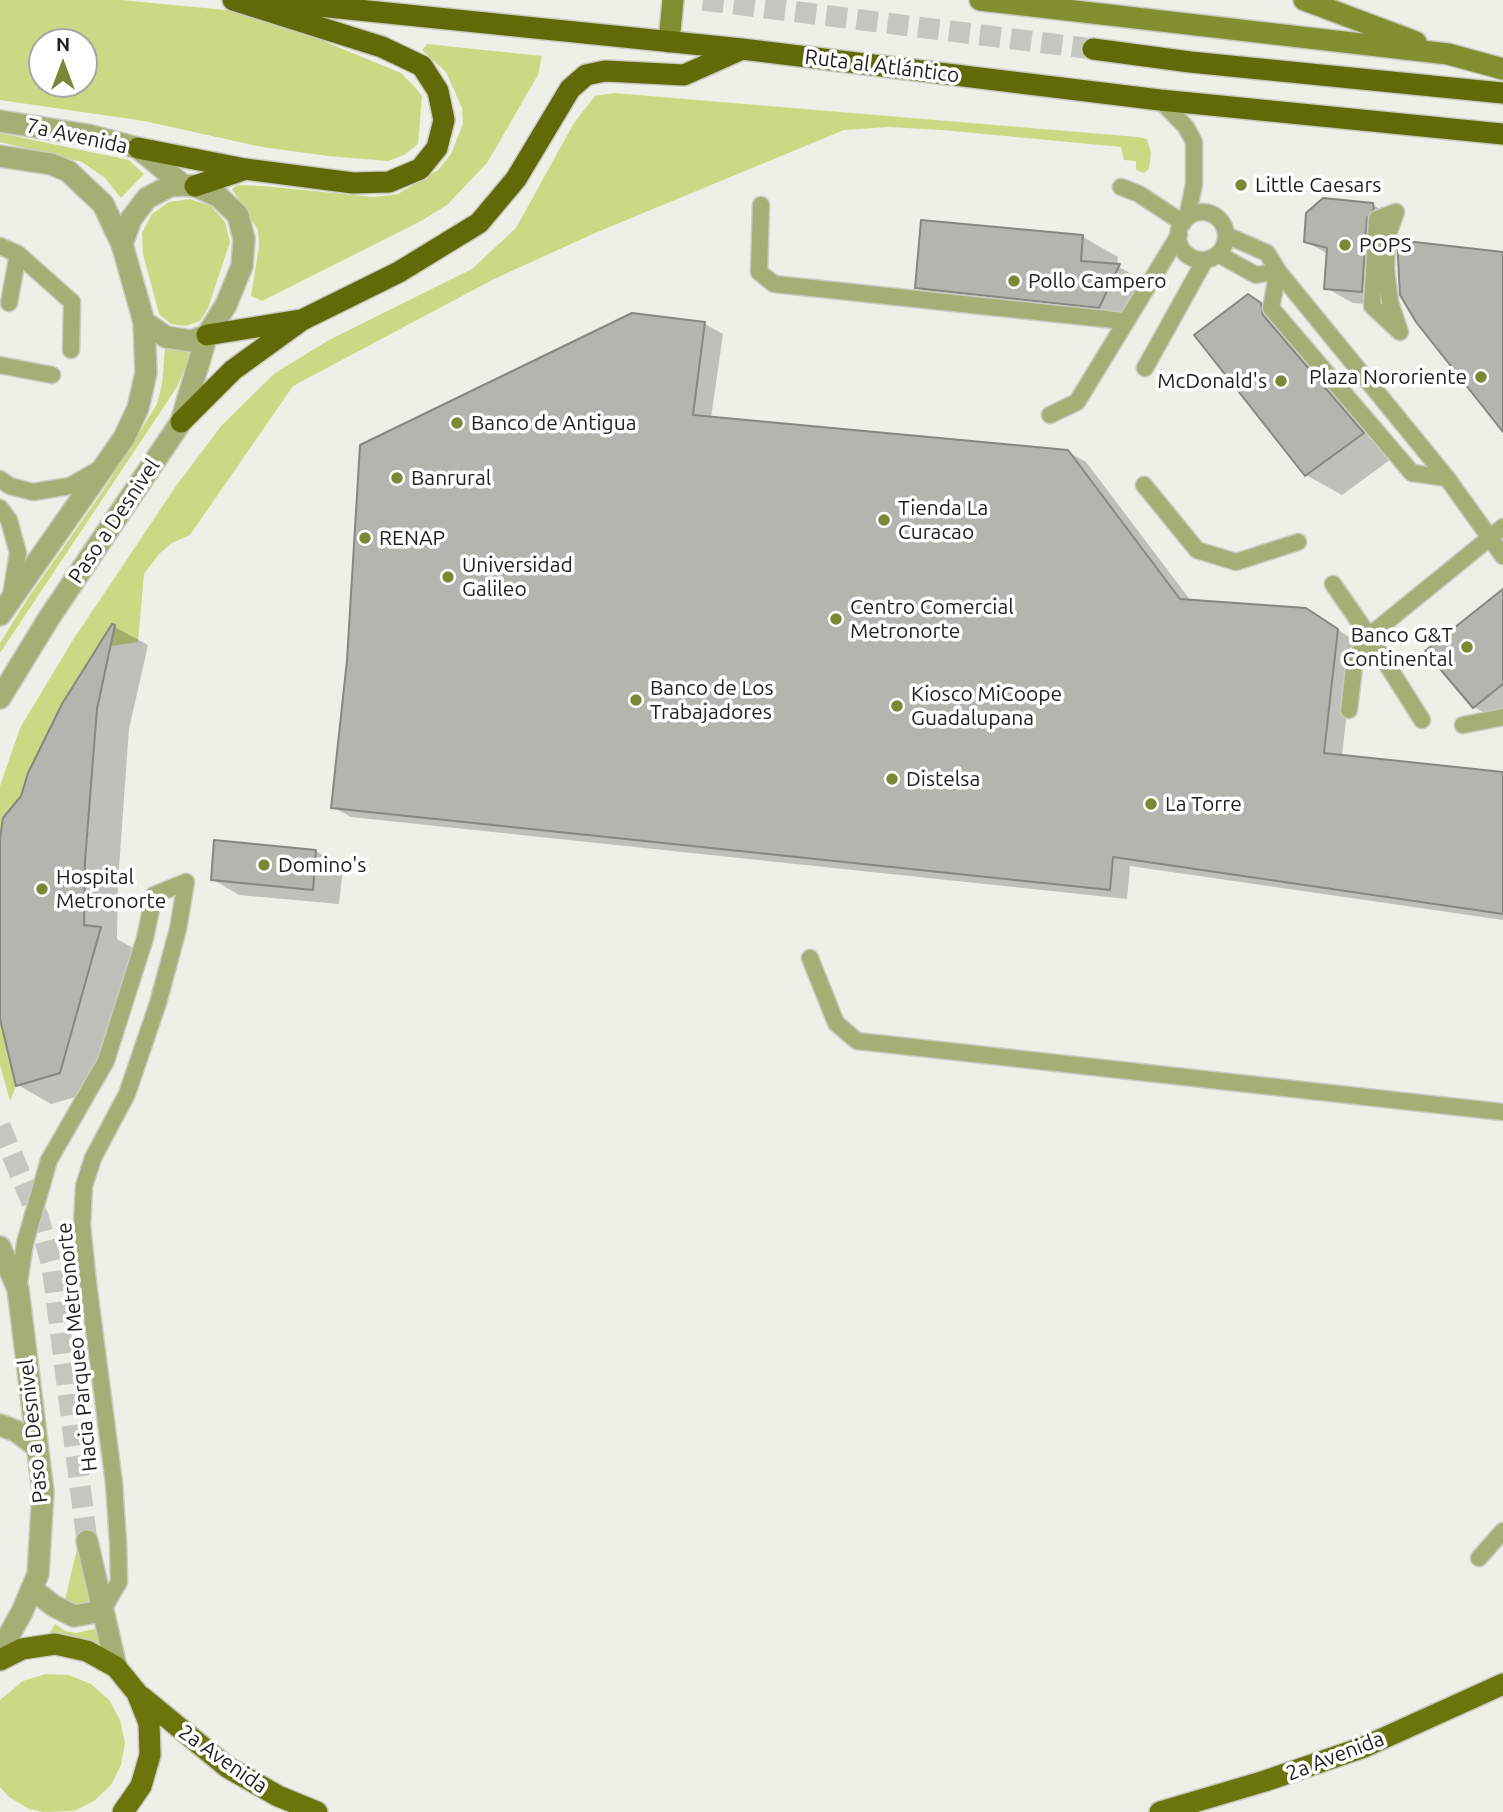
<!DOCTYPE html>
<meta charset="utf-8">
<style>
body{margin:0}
#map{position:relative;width:1503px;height:1812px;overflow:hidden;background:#eef0e8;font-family:Ubuntu,sans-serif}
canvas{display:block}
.north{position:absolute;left:28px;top:28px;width:70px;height:70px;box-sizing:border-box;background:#fff;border:2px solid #a5a6a5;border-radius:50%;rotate:0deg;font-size:19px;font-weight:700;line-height:28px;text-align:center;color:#1f201d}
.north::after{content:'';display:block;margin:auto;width:24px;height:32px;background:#7c8835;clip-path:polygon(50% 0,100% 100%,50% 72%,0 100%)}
</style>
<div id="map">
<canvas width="1503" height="1812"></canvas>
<div class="north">N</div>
</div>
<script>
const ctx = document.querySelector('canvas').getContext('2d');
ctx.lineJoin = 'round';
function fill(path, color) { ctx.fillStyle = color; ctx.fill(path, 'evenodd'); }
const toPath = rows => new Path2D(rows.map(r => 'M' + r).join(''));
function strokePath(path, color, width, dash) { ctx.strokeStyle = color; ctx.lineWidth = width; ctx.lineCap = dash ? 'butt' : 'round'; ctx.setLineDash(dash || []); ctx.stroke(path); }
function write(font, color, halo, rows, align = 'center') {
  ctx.font = font + ' Ubuntu,sans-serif'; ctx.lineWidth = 7; ctx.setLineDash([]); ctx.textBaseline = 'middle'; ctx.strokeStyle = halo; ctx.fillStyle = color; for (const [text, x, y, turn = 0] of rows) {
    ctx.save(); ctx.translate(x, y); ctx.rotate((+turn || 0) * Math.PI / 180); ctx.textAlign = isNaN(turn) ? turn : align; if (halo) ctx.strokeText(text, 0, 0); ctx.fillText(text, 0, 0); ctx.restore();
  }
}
const green = toPath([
 [0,0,121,0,236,11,311,36,401,73,413,85,422,96,418,144,404,155,388,161,328,156,262,147,144,121,0,100],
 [42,42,84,42,84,84,42,84],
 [427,44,542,56,538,75,487,163,447,205,421,221,262,301,251,296,259,246,258,230,232,189,238,185,263,186,374,197,398,194,438,170,451,154,463,124,462,108,446,72,422,50],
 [614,93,1138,137,1147,139,1151,153,1149,169,1144,173,1136,170,1136,161,1124,160,1121,147,942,130,888,127,844,130,595,233,494,279,293,386,190,535,172,543,159,554,144,574,138,642,111,646,84,668,62,704,21,796,3,818,0,838,0,786,20,728,73,640,176,486,222,425,275,373,329,340,472,269,516,228,574,123,595,96],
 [0,133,129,160,144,174,121,198,105,178,82,162,0,142],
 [190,199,211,206,225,222,230,242,208,308,200,321,186,326,171,324,159,314,143,254,142,233,152,214,169,202],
 [170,346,186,349,190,356,177,387,0,653,0,643,28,598,103,491,157,404,162,384,165,348],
 [0,1019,16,1086,10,1101,0,1065],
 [77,1549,89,1600,80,1608,65,1600],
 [55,1624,65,1631,76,1633,95,1629,103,1650,44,1642],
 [46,1674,69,1675,91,1684,109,1700,120,1720,125,1743,121,1765,111,1785,94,1801,74,1811,43,1812,29,1809,9,1797,0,1787,0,1700,23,1681]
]);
const shadow = toPath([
 [1373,205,1400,221,1401,225,1393,234,1389,306,1353,303,1326,288,1328,254,1305,241],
 [923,222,1083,237,1118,257,1117,266,1154,286,1134,327,952,308,917,287],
 [1248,297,1296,325,1298,337,1398,454,1342,495,1306,475],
 [632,315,705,324,723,334,711,418,1068,452,1086,462,1191,601,1325,621,1355,641,1342,756,1503,774,1503,920,1130,866,1127,899,351,817,333,807],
 [1503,599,1503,720,1500,722,1474,707],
 [113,626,148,645,129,729,118,881,117,939,133,948,93,1092,51,1104,18,1085,6,1047,0,1001,0,850,23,797],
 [316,851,343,867,339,904,239,895,212,879]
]);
const building = toPath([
 [1323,198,1373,203,1374,209,1367,218,1362,292,1324,289,1327,248,1304,242,1306,213,1323,198],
 [921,220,1083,235,1081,261,1120,264,1099,308,915,288,921,220],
 [1397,240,1503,252,1503,432,1416,322,1400,295,1397,240],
 [1248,294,1261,303,1263,315,1364,433,1305,476,1194,335,1248,294],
 [632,313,705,322,693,415,1068,450,1180,599,1306,608,1338,629,1324,753,1503,772,1503,914,1113,857,1110,890,331,808,347,660,360,445,632,313],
 [1503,589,1503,684,1473,708,1425,651,1503,589],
 [112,624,115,625,97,709,85,861,84,925,101,927,60,1073,16,1086,0,1019,0,838,3,818,21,796,28,773,62,704,112,624],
 [214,840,316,850,313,890,211,880,214,840]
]);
const minorTunnel = toPath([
 [0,1126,39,1219,52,1266,87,1541]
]);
const trunkTunnel = toPath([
 [703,0,1093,49]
]);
const service = toPath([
 [1160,100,1186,127,1194,142,1194,184,1187,218],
 [1121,187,1139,194,1183,223],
 [761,205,759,272,774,284,1124,321],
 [1396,212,1377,219,1372,306,1400,332],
 [1396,212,1387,237,1386,269,1390,302,1399,329],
 '1178 236a24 24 0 1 1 48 0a24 24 0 1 1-48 0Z',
 [1226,235,1267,253,1278,271,1447,478,1503,556],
 [0,246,18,254,9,303],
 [18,254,72,302,71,350],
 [1218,254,1256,275,1278,271],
 [1278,271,1271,308,1412,473,1447,478],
 [0,365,52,375],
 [1145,368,1205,260],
 [1050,415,1077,402,1179,235],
 [0,479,10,486,33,492,70,486,98,470],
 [1144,485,1197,550,1236,562,1298,542],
 [0,508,9,520,18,553,11,595],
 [1333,584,1369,636,1422,720],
 [1349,710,1355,659,1369,636,1503,527],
 [1463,725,1503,717],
 [810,958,836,1023,857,1041,1503,1112],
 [18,1289,25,1243,49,1160,106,1061,145,938,154,895,186,882],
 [1479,1558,1503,1531],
 [102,1611,119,1582,118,1542,114,1483,88,1283,82,1225,84,1186,93,1158,127,1094,158,1003,178,929,186,882]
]);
const minor = toPath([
 [0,121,88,135,138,148,183,185],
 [0,156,51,164,68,171,103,204,122,244],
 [183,185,195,186,218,196,238,215,244,239,242,266,226,305,207,335,192,341,166,337,144,322,122,244,131,219,147,198,170,186,183,185],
 [0,615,124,438,138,408,146,373,144,322],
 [0,698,49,618,181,422,207,335],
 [0,1247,18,1289,43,1492,38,1574,22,1612,0,1651],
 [0,1425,16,1431,37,1447],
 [87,1541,116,1667],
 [32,1589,54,1606,74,1616,102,1611]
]);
const secondary = toPath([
 [980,0,1448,54,1503,69],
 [1304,0,1416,42],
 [669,42,673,0]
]);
const primary = toPath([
 [0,1660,22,1649,55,1644,87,1651,116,1667,137,1693,149,1723,150,1755,141,1786,123,1812],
 [142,1697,227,1767,278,1796,317,1812],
 [1160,1812,1265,1781,1364,1747,1503,1684]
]);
const trunk = toPath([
 [260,0,742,49,1160,100,1503,134],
 [1093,49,1190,62,1503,93],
 [138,148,245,169,353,183,389,182,420,169,437,148,444,120,438,91,422,66,382,47,233,0],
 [195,186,243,170],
 [207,335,300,320],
 [181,422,233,370,302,320,399,272,479,223,516,179,570,89,586,75,605,71,684,75,740,50]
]);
const markers = [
 [1241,185,7,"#7c8835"],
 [1345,245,7,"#7c8835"],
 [1014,281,7,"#7c8835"],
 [1481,377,7,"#7c8835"],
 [1281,381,7,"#7c8835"],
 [457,423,7,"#7c8835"],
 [397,478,7,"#7c8835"],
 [884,520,7,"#7c8835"],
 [365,538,7,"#7c8835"],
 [448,577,7,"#7c8835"],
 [836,619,7,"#7c8835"],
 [1467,647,7,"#7c8835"],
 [636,700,7,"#7c8835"],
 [897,706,7,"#7c8835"],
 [892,779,7,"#7c8835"],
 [1151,804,7,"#7c8835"],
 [264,865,7,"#7c8835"],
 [42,889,7,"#7c8835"]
];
const streetNames = [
 ["Ruta al Atlántico",882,66,7],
 ["7a Avenida",77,136,12],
 ["Paso a Desnivel",114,521,-56],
 ["Hacia Parqueo Metronorte",77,1347,-96],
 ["Paso a Desnivel",33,1431,-96],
 ["2a Avenida",1335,1756,-21],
 ["2a Avenida",223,1759,35]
];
const poiNames = [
 ["Little Caesars",1255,185],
 ["POPS",1359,245],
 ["Pollo Campero",1028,281],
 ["Plaza Nororiente",1467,377,"right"],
 ["McDonald's",1267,381,"right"],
 ["Banco de Antigua",471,423],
 ["Banrural",411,478],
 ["Tienda La",898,508],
 ["Curacao",898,532],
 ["RENAP",379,538],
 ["Universidad",462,565],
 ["Galileo",462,589],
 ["Centro Comercial",850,607],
 ["Metronorte",850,631],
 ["Banco G&T",1453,635,"right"],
 ["Continental",1453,659,"right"],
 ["Banco de Los",650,688],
 ["Trabajadores",650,712],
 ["Kiosco MiCoope",911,694],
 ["Guadalupana",911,718],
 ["Distelsa",906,779],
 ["La Torre",1165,804],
 ["Domino's",278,865],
 ["Hospital",56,877],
 ["Metronorte",56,901]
];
fill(green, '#cbd984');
fill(shadow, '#0003');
fill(building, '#b3b5ae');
strokePath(building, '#858780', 2);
strokePath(minorTunnel, '#c5c6bf', 21, [21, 10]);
strokePath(trunkTunnel, '#c5c6bf', 21, [21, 10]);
strokePath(service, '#c9cbc3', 19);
strokePath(minor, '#c9cbc3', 24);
strokePath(secondary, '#c9cbc3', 24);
strokePath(primary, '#c9cbc3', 24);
strokePath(trunk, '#c9cbc3', 24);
strokePath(service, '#a5af75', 16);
strokePath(minor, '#a5af75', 21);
strokePath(secondary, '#828f30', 21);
strokePath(primary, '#6a760c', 21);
strokePath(trunk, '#606b08', 21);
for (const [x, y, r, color] of markers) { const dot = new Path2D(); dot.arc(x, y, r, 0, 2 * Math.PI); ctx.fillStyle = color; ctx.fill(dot); strokePath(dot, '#fff', 2.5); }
write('21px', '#1f201d', '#fff', streetNames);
write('21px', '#1f201d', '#fff', poiNames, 'left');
</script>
